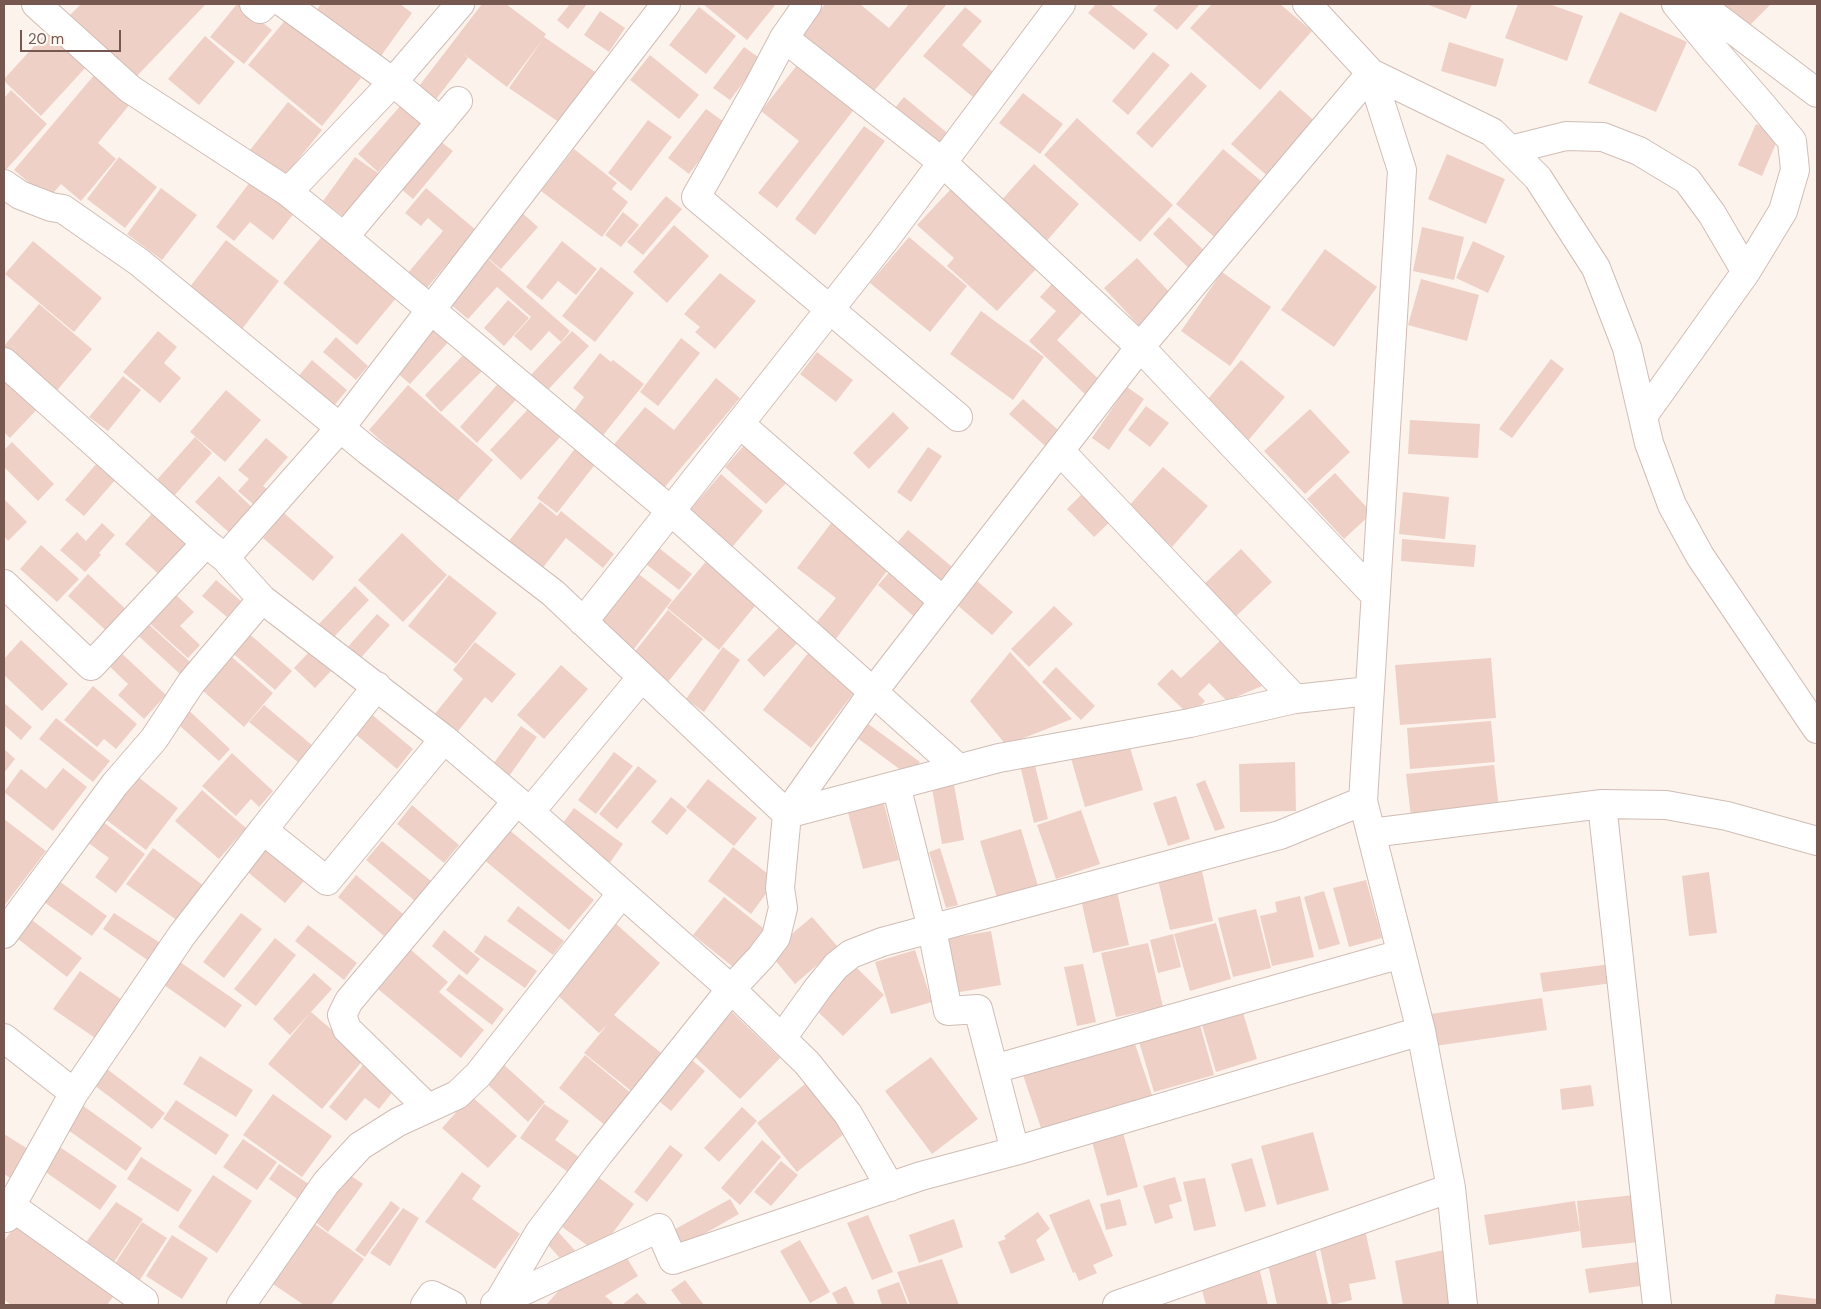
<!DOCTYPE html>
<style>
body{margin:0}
#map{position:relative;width:1821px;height:1309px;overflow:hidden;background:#fcf3ed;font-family:"DM Sans",sans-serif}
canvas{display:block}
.frame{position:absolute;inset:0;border:5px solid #765850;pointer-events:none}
.scale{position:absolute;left:20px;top:30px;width:101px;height:22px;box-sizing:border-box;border:2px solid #765850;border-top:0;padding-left:6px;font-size:15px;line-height:18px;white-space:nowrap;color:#765850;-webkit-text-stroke:4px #fef8f3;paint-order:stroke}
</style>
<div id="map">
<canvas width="1821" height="1309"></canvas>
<div class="frame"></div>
<div class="scale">20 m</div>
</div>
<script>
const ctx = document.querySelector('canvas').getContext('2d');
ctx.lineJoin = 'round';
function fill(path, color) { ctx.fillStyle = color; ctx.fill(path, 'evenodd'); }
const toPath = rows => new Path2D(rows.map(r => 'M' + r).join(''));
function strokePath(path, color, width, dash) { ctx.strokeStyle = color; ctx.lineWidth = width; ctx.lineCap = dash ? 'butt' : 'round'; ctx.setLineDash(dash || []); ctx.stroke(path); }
const building = toPath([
 [81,4,206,4,133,80,67,18],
 [237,4,239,4,272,30,244,64,210,37],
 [321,4,400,4,412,13,378,60,314,14],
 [482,4,506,4,546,34,544,37,601,76,566,127,509,88,543,39,507,87,462,53,468,58,433,103,416,90],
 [570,4,587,4,568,29,557,20],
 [703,4,776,4,747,40],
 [825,4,860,4,889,28,909,4,947,4,869,97,797,38],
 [1096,4,1110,4,1148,34,1134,50,1088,13],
 [1159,4,1200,4,1177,30,1153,10],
 [1212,4,1280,4,1312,31,1260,90,1190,28],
 [1426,4,1472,4,1466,19],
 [1518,4,1549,4,1583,16,1567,61,1505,38],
 [1721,4,1771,4,1746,29],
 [699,7,736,36,706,74,669,45],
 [965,7,982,21,962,45,1000,78,979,102,923,56],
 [600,11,625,28,609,52,584,35],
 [1620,12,1687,42,1656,112,1588,83],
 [287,18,361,78,322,126,248,65],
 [48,31,87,66,41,116,4,81,4,79],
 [205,36,235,62,199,105,168,79],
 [1449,42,1504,59,1496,87,1441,71],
 [744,47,761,59,730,100,713,88],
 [1153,52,1170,65,1128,115,1112,101],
 [650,55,699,95,679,119,630,80],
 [798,64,856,107,777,208,758,193,799,141,761,111],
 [1191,72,1207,86,1152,148,1136,133],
 [95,74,130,104,98,143,116,159,81,201,61,184,48,199,14,170],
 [11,90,47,124,4,172,4,98],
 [1280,90,1319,125,1271,179,1231,144],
 [1023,93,1063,124,1040,154,999,123],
 [904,97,951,136,941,149,893,110],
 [288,102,322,130,284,177,250,150],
 [402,104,423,122,378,172,358,154],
 [706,109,727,124,689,174,668,158],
 [1077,118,1173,205,1140,242,1044,155],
 [648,120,672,137,631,191,608,173],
 [1756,124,1780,134,1762,176,1738,165],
 [864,126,885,141,815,235,795,219],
 [435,137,453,151,413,199,395,184],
 [574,149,617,183,612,189,628,202,602,237,541,191],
 [1223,149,1266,185,1219,241,1176,204],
 [1447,154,1505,179,1486,224,1428,199],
 [119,157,157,187,125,228,87,199],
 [355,157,378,173,345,218,323,201],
 [1034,164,1079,204,1044,244,998,204],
 [253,178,295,212,273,240,250,222,234,241,216,227],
 [161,188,197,215,162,260,127,234],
 [426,188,476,230,426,289,407,274,443,231,428,218,421,226,405,213],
 [951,189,991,225,990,227,1036,269,997,311,947,266,954,258,917,225],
 [666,196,682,209,643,255,627,242],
 [520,211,538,227,501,269,483,254],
 [623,212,639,225,621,247,605,235],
 [1169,217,1212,258,1196,275,1153,234],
 [674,225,709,256,667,303,633,272],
 [1422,227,1464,237,1454,280,1413,271],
 [323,235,397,297,357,345,283,283],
 [909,237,967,286,930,332,870,283],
 [226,240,279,281,239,333,186,292],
 [33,241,102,298,74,332,5,274],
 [562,241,597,269,576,295,558,281,542,300,526,287],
 [1473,241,1505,256,1488,293,1456,278],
 [1325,249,1377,287,1334,347,1281,310],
 [1137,258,1177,300,1144,331,1104,288],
 [488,259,570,331,561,342,549,331,531,351,514,336,531,317,497,287,468,319,450,304],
 [601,267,634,293,595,342,562,316],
 [1222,272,1271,307,1230,366,1181,331],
 [720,273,756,301,715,349,695,332,700,327,684,314],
 [1059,276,1090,304,1057,340,1104,384,1090,399,1029,341,1056,311,1040,297],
 [1421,279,1479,295,1467,341,1408,325],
 [508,300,529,318,504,346,484,328],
 [39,304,92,349,54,394,4,352,4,346],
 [981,311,1044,357,1013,400,950,354],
 [436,324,452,338,410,384,394,370],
 [158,331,177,347,164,363,181,378,160,403,123,372],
 [572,331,589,346,545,393,528,378],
 [336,337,368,366,356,380,323,352],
 [681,338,700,353,658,406,640,392],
 [469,349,487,366,441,412,425,395],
 [817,352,853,380,836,402,800,374],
 [600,353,611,362,613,360,644,384,601,438,571,415,584,397,573,388],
 [1551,359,1564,369,1512,438,1499,429],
 [312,360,347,390,332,408,297,378],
 [1241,360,1285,397,1246,443,1202,406],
 [4,373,40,406,10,438,4,432],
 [123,376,141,390,108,431,89,417],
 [503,378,521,394,477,443,460,427],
 [716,378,740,398,664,488,612,447,645,407,674,430],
 [408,385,493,460,454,505,369,430],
 [1127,387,1144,399,1109,450,1092,438],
 [226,390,261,420,225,462,190,432],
 [1023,399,1065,436,1051,451,1009,414],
 [531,406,562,435,521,480,490,450],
 [1146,406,1169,423,1150,447,1128,430],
 [1310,409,1350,452,1305,494,1264,451],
 [893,412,909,428,869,469,853,453],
 [1410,420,1480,424,1478,458,1408,454],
 [195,437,212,453,173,497,155,482],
 [266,438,288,457,263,486,268,490,254,505,238,491,249,479,238,470],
 [12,442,54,484,38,501,4,467,4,450],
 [747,442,789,480,766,504,725,467],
 [577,446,597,462,557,513,537,498],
 [928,447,942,456,911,502,897,492],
 [97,463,116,479,84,516,65,500],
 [1163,467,1208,506,1172,547,1128,507],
 [1335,473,1372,513,1344,539,1307,499],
 [721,474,763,511,727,553,684,517],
 [219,476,256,511,233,536,195,502],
 [1084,492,1112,520,1094,537,1067,509],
 [1403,492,1449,497,1445,539,1399,534],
 [4,499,27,522,8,541,4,536],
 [540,502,557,516,561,511,614,554,603,568,566,538,538,574,504,547],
 [155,510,192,543,162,577,125,544],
 [284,513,334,557,313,581,263,538],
 [835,518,893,563,832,644,812,628,836,598,797,568],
 [102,523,115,535,99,553,101,555,85,572,60,550,77,532,86,541],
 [908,530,957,571,940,592,891,550],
 [402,533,447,575,403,622,358,580],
 [1402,539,1476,545,1474,567,1401,561],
 [41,545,79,579,57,602,20,569],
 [659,548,692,574,679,590,646,564],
 [1241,549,1272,582,1232,620,1201,587],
 [708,559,759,601,719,650,667,608],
 [893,568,933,603,919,621,878,585],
 [636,572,672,600,630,654,594,626],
 [88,574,131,614,111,635,68,596],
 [449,575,497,613,456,664,408,626],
 [216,580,241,601,227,617,202,596],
 [977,581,1013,612,992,635,956,604],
 [355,586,369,600,331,640,317,626],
 [173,592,194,612,180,626,200,645,188,658,147,621],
 [1054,606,1073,624,1029,667,1011,649],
 [668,610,703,639,667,683,632,655],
 [377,614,390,625,358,661,345,650],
 [143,619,190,662,180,674,132,630],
 [787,619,804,636,764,677,747,660],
 [246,631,292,671,275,690,229,650],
 [21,640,68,684,42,711,4,675,4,659],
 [1221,640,1262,686,1227,701,1209,683,1198,694,1205,701,1190,716,1157,684,1172,669,1181,678],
 [475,642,516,674,492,703,485,697,452,739,429,721,463,679,453,670],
 [723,647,740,660,704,712,686,699],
 [813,647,860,685,811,748,763,710],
 [116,648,166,695,144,719,118,695,128,684,104,661],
 [225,651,273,693,244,727,195,684],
 [310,651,331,671,315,688,294,668],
 [1010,652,1072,719,1006,745,970,701],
 [1491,658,1496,718,1400,725,1395,665],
 [561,665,588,689,544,739,517,715],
 [1056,667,1095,706,1081,720,1042,682],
 [93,686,137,724,116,749,104,739,97,747,64,720],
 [4,703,32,727,21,740,4,725],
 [183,705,230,749,219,761,171,718],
 [264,705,313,746,299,763,249,722],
 [364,708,413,749,397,769,347,727],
 [56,718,110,761,93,782,39,739],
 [1491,721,1495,762,1410,769,1407,728],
 [867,723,920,762,909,776,856,737],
 [521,726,537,737,504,783,488,771],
 [1127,738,1143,790,1085,807,1070,755],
 [4,749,15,759,4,773],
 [614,752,633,766,596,814,578,800],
 [232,753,273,791,259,807,251,799,236,816,202,786],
 [1033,757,1048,819,1034,823,1019,761],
 [1295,762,1296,811,1240,812,1239,764],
 [1494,765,1499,808,1411,817,1406,774],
 [638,766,657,781,617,829,599,814],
 [63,768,87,787,53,831,4,792,21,769,46,789],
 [133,773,178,808,146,850,100,815],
 [708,779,757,818,734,846,686,807],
 [953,779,964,840,942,844,931,783],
 [1205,780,1225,828,1215,831,1196,784],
 [202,790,246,828,219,859,175,821],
 [1176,796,1190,839,1168,846,1153,803],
 [671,797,687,810,667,835,651,822],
 [883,800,899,860,863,869,847,809],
 [412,805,459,845,444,863,397,824],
 [574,808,623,844,609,864,560,827],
 [1081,810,1100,864,1056,879,1037,825],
 [4,819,46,851,4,906],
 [102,821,145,854,116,893,95,877,109,858,87,842],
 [502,824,594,900,569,930,477,854],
 [1021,829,1038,886,997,898,980,841],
 [268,839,310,874,285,903,243,868],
 [382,841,431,881,415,901,366,860],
 [733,847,776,880,751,914,708,881],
 [153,848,204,886,178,921,126,884],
 [940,848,958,905,946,908,929,852],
 [1202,871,1213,921,1170,930,1158,880],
 [1709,872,1717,933,1689,936,1682,876],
 [356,875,403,914,384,936,338,897],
 [1366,880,1382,938,1349,947,1333,888],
 [59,881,107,916,92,936,44,902],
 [1116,887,1129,945,1093,953,1080,895],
 [1324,891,1340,944,1319,950,1304,897],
 [1300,896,1314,957,1272,966,1260,916,1277,912,1275,902],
 [724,897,768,932,737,970,693,935],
 [518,906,564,941,553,955,507,921],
 [1256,909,1271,968,1233,977,1218,918],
 [114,913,165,946,153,964,103,929],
 [241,913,262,929,224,978,203,962],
 [812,917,838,947,795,984,769,953],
 [32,920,82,958,67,977,18,939],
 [615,923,660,963,614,1015,665,1056,635,1094,584,1053,608,1024,599,1033,554,992],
 [1216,923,1231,979,1190,991,1174,934],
 [308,925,357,963,344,980,295,941],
 [444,930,480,959,467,975,432,946],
 [991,931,1001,985,954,993,945,939],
 [1173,934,1181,967,1158,973,1150,940],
 [485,935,537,971,525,988,474,952],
 [275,938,296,955,256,1006,234,989],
 [403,943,448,982,439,992,484,1030,461,1058,378,989,394,971,385,964],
 [1148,943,1163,1007,1116,1017,1101,953],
 [915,950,932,1002,891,1014,875,962],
 [180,962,242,1005,225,1028,164,985],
 [853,964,884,995,843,1036,812,1006],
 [1083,964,1096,1022,1077,1026,1064,967],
 [1611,964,1613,983,1543,992,1540,973],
 [80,971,128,1004,101,1042,53,1009],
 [314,973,332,989,290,1035,273,1019],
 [459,974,504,1009,492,1025,446,990],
 [1542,998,1547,1030,1435,1046,1430,1014],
 [1241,1006,1257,1059,1216,1072,1200,1018],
 [311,1012,365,1058,322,1109,268,1064],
 [732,1012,780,1058,740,1099,692,1054],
 [1198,1018,1214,1075,1154,1092,1137,1035],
 [1133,1038,1153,1098,1043,1134,1023,1075],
 [585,1055,632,1094,606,1126,559,1088],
 [200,1056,253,1090,236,1117,183,1084],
 [688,1057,705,1071,671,1111,654,1097],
 [931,1057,978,1119,932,1154,885,1091],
 [367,1060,398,1085,379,1109,365,1098,346,1121,329,1107],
 [503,1064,545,1102,528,1122,486,1083],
 [107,1069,165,1113,152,1129,94,1085],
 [805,1084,845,1133,797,1172,757,1123],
 [1591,1085,1594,1106,1562,1110,1560,1089],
 [273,1094,332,1136,302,1177,243,1135],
 [471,1096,517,1136,488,1168,442,1128],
 [176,1100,229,1135,216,1155,163,1119],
 [544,1104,569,1121,555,1140,579,1157,568,1172,520,1138],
 [82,1105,142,1148,126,1171,65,1128],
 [742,1107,757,1121,719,1162,704,1148],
 [1122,1129,1138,1187,1107,1196,1091,1138],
 [1313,1132,1329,1190,1277,1205,1261,1146],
 [4,1134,28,1149,10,1178,4,1174],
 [243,1139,277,1162,257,1190,223,1167],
 [762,1140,781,1157,740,1205,721,1188],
 [54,1143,117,1186,100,1210,37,1166],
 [670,1145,683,1155,647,1202,634,1192],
 [141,1157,192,1190,178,1212,127,1179],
 [1252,1158,1266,1206,1245,1212,1231,1164],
 [781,1161,798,1175,771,1206,754,1192],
 [279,1164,316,1189,306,1205,269,1179],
 [462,1172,481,1186,472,1199,520,1234,495,1269,425,1222],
 [347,1173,363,1184,328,1232,313,1220],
 [594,1174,634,1204,598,1253,558,1224],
 [213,1175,252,1201,217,1253,178,1227],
 [1175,1177,1182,1201,1169,1205,1173,1218,1155,1224,1143,1186],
 [1205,1178,1216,1226,1194,1231,1183,1182],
 [1635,1195,1640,1242,1582,1248,1577,1201],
 [730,1199,739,1214,676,1250,666,1234],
 [1089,1199,1113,1256,1093,1265,1097,1273,1079,1281,1075,1272,1073,1273,1049,1215],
 [1120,1199,1127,1225,1106,1230,1100,1204],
 [391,1201,400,1208,365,1257,355,1250],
 [1575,1201,1580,1231,1489,1245,1484,1215],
 [116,1202,143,1219,112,1265,84,1245],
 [403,1208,419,1218,390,1266,370,1253],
 [1038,1212,1050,1229,1036,1240,1045,1260,1011,1274,998,1242,1006,1239,1004,1236],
 [868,1215,893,1272,872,1280,847,1223],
 [20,1219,119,1289,107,1305,11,1305,4,1300,4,1241],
 [954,1219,963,1247,919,1263,909,1235],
 [142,1222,167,1238,134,1289,109,1273],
 [312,1222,364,1259,331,1305,304,1305,270,1282],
 [552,1225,580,1256,568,1267,540,1236],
 [1365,1230,1376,1279,1349,1284,1352,1300,1332,1305,1318,1239],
 [172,1235,208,1258,182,1299,146,1276],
 [800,1240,830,1292,810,1303,780,1251],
 [1314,1244,1328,1305,1277,1305,1266,1255],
 [622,1250,638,1276,605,1296,613,1303,611,1305,546,1305,576,1271],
 [1444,1250,1455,1305,1403,1305,1395,1261],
 [942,1259,959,1305,910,1305,897,1272],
 [1644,1261,1648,1285,1589,1293,1585,1269],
 [1258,1263,1268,1305,1206,1305,1199,1279],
 [685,1280,704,1305,682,1305,671,1290],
 [899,1282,908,1305,882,1305,877,1290],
 [846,1286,855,1305,838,1305,832,1293],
 [637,1293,648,1305,622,1305],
 [1776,1294,1817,1299,1817,1305,1774,1305]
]);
const minor = toPath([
 [36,4,130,89,288,192,344,237,671,511,958,768],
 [254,4,260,9,265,4],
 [285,4,393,82,441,122],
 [805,4,807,5,784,38,757,89,696,197,958,417],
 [1307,4,1371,73,1402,170,1363,801,1421,1031,1451,1188,1463,1305],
 [1699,4,1817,93],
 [1510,150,1566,136,1603,137,1639,151,1687,180,1712,214,1746,272],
 [4,184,20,195,51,207,63,209,139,262,367,450,553,593,787,814,999,758,1190,723,1295,699,1369,691],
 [288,192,393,82,460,4],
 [344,237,458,101],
 [4,362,206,543,225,558,262,599,444,739],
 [1643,416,1746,272,1783,211,1795,170,1792,141,1762,105,1715,51,1676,4],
 [740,424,943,601],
 [1060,451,1295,699],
 [225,558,340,428,666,4],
 [4,584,91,666,206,543],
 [1375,595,1140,347,1371,73,1492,132,1538,178,1596,268,1627,348,1649,443,1672,505,1700,556,1817,729],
 [583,622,883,242,1061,4],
 [896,785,932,929,948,1011,978,1009,1015,1151],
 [1602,804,1666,805,1727,816,1817,841],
 [530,812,731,989,807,1063,848,1114,890,1187],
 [263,830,377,686],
 [1371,833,1602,804,1657,1305],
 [4,934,115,784,154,739,191,683,262,599],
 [4,1038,74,1093],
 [782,1038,818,988,836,966,851,954,882,942,1280,835,1363,801],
 [994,1069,1401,954],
 [427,1107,347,1029,342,1015,349,1001,517,801],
 [11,1206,144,1301],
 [6,1218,11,1206,74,1093,182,935,263,830,327,881,444,739,530,812,642,677],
 [498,1303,539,1233,598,1155,731,989,761,957,776,937,783,908,780,888,787,814,873,692,1140,347,942,162,784,38],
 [495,1304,659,1228,673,1260,921,1176,1015,1151,1421,1031],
 [241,1305,326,1183,360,1146,398,1122,457,1095,478,1075,622,893],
 [425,1305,432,1295,452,1305],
 [1117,1305,1451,1188]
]);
fill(building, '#efd0c6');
strokePath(minor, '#d0bdb5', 30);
strokePath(minor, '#fff', 28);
</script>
